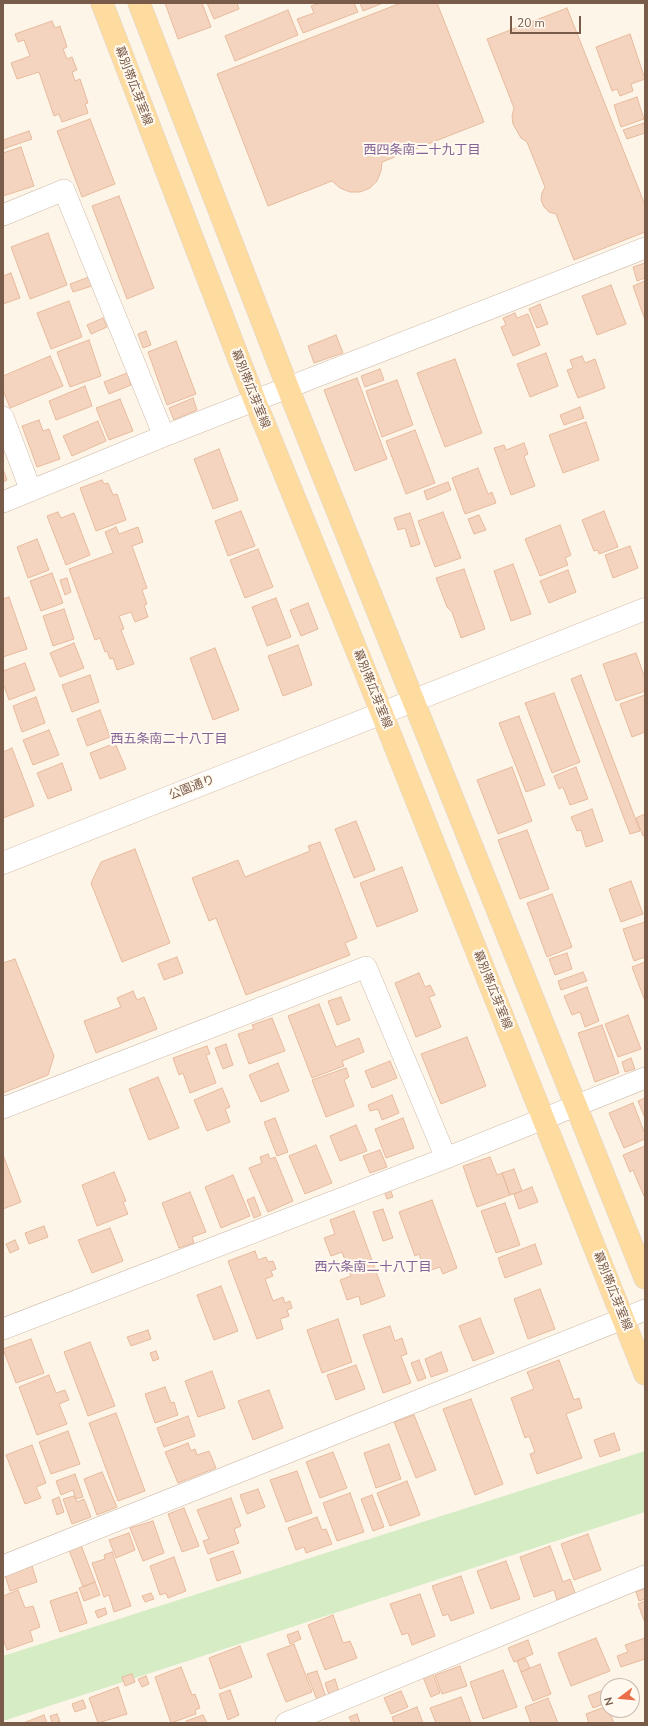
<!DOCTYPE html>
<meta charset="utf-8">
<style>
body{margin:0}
#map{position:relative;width:648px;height:1726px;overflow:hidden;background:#fdf5e8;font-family:"Nunito Sans",sans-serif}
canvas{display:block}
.frame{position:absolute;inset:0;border:4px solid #795b4a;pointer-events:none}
.north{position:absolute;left:600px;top:1678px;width:40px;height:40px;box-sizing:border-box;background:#fff9ef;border:1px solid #c9baad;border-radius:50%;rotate:254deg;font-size:11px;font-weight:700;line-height:16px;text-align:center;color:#795b4a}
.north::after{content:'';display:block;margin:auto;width:14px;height:18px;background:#ec6e48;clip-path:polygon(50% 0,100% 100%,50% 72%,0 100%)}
.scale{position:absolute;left:510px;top:16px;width:71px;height:18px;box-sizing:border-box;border:2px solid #795b4a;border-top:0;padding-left:5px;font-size:12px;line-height:14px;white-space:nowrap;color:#795b4a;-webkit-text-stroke:3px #fff9ef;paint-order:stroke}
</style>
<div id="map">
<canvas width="648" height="1726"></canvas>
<div class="frame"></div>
<div class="north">N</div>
<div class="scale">20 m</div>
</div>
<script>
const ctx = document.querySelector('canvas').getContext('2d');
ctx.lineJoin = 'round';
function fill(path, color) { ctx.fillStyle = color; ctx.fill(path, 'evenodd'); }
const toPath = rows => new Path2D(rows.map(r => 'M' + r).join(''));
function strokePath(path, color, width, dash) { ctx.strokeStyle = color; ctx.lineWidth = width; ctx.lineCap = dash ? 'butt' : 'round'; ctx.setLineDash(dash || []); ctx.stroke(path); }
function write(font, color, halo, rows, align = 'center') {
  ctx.font = font + ' "Nunito Sans","Noto Sans JP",sans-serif'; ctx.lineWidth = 4; ctx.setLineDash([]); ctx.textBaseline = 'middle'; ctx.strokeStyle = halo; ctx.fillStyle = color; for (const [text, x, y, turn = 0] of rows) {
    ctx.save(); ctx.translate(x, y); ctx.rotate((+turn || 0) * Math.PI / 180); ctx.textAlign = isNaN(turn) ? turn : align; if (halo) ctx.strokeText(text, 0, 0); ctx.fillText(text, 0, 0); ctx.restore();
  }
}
const green = toPath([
 [645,1451,645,1512,3,1721,3,1656]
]);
const building = toPath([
 [165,3,202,3,211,27,178,39,165,3],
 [207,3,237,3,239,9,214,19,207,3],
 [320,3,354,3,358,12,303,33,297,19,314,13,311,6,320,3],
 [360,3,383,3,363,11,360,3],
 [401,3,437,3,484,122,382,162,381,171,377,181,370,188,360,192,350,192,340,188,332,181,268,206,217,74,401,3],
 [567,8,645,205,645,232,574,260,556,214,549,212,544,207,541,200,542,193,545,187,527,142,521,138,513,124,512,116,514,108,487,39,567,8],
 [288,10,298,35,235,61,225,36,288,10],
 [52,21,55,28,60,26,67,47,63,49,67,59,72,57,77,70,72,72,75,81,80,79,88,103,85,104,88,113,62,122,59,114,54,116,39,72,17,79,11,63,30,56,24,40,18,42,15,34,52,21],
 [630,34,645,79,631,84,633,91,620,96,617,89,612,91,596,47,630,34],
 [637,97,644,119,621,127,614,105,637,97],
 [90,119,115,184,82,197,57,131,90,119],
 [644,123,645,133,627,139,623,130,644,123],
 [29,131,32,139,3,149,3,140,29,131],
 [21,147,34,186,3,196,3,153,21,147],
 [119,196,154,288,127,299,92,206,119,196],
 [48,233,67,285,30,299,11,247,48,233],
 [645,263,645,278,637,281,633,267,645,263],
 [11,273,20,298,3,304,3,276,11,273],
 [89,277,92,286,73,292,70,284,89,277],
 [645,281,645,320,633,286,645,281],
 [611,285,626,324,597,335,582,296,611,285],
 [69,301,82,337,51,349,37,313,69,301],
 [540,304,548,324,537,328,529,309,540,304],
 [515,313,517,318,528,314,540,345,513,356,501,327,506,325,503,318,515,313],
 [103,318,107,327,91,334,87,325,103,318],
 [146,331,151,345,143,348,138,334,146,331],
 [336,335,343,353,314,363,308,346,336,335],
 [89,340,101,376,70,387,57,352,89,340],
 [176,341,196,394,167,405,148,352,176,341],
 [546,353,558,386,530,397,517,364,546,353],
 [50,356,63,386,10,408,3,390,3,376,50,356],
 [582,356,585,363,595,359,605,388,578,398,567,370,573,368,570,360,582,356],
 [455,359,482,433,445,447,417,373,455,359],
 [380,369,384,380,365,387,361,376,380,369],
 [127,373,131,385,109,394,104,382,127,373],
 [357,378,387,459,355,471,324,390,357,378],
 [397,380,413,425,382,437,366,391,397,380],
 [85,386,92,406,56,420,49,401,85,386],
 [193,398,197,410,174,420,169,408,193,398],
 [120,399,133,431,109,440,96,408,120,399],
 [580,407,584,418,564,425,560,415,580,407],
 [39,420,43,431,49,429,60,459,37,467,22,426,39,420],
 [98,421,106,441,72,456,63,436,98,421],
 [586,422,599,460,563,473,549,435,586,422],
 [415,430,435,483,406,494,386,441,415,430],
 [524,443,528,454,524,456,535,486,511,495,494,448,504,445,506,450,524,443],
 [219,449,238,500,213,509,194,459,219,449],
 [478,468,488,494,492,492,496,503,465,514,452,478,478,468],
 [3,469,7,480,3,482,3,469],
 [102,480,104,484,108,483,113,495,117,494,126,520,96,531,80,488,102,480],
 [448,482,451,490,427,500,424,491,448,482],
 [241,511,255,546,228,556,215,521,241,511],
 [604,511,618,547,599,554,598,550,594,551,582,520,604,511],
 [58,512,61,518,74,513,90,555,66,565,47,516,58,512],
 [443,512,461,558,435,567,418,521,443,512],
 [410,513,420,544,411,547,405,528,398,530,394,518,410,513],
 [479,515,486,530,474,534,468,519,479,515],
 [560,525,571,555,565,558,568,565,540,576,525,539,560,525],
 [116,527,119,534,138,527,143,542,132,546,147,588,142,590,147,604,144,605,148,617,135,622,131,612,119,616,124,629,121,630,134,664,117,670,113,658,110,659,107,651,105,652,100,638,95,640,69,569,113,553,105,532,116,527],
 [37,539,49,570,28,578,17,547,37,539],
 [630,546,638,568,613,578,605,555,630,546],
 [258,549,273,587,245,598,230,560,258,549],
 [513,564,531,614,511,621,494,571,513,564],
 [464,569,485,629,461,638,452,612,447,607,436,578,464,569],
 [568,570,576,592,549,603,540,581,568,570],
 [52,573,63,603,41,611,30,581,52,573],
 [67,578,71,592,65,595,60,580,67,578],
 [9,597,27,649,3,657,3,599,9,597],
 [276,598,291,637,267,646,252,607,276,598],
 [308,603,318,629,301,636,290,610,308,603],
 [64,609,74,639,53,646,43,616,64,609],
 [74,643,84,668,60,677,50,653,74,643],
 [298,645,312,685,283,696,268,656,298,645],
 [215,648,239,710,213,720,190,658,215,648],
 [636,653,645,678,645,691,616,701,603,664,636,653],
 [25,663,35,690,9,700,3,683,3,671,25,663],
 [90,675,99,702,72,712,62,685,90,675],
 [581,675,640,831,630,834,571,679,581,675],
 [554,693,580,762,552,773,525,703,554,693],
 [645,695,645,732,632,737,620,704,645,695],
 [36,697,45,723,22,732,13,706,36,697],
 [100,710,110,737,87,746,77,719,100,710],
 [519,716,545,785,526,792,499,723,519,716],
 [49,730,59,755,33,765,23,740,49,730],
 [115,743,126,769,100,779,90,753,115,743],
 [12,748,34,806,3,818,3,752,12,748],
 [62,763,72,790,48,799,37,773,62,763],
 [512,767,532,821,498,834,477,780,512,767],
 [576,767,588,799,570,805,563,787,559,789,554,776,576,767],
 [592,809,603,841,586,847,581,830,577,831,571,817,592,809],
 [645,814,645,835,643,836,636,818,645,814],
 [356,821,375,870,354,878,335,829,356,821],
 [527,830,549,889,520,899,498,840,527,830],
 [320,842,357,938,345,943,350,955,246,995,216,918,209,921,192,878,238,860,245,877,310,851,308,846,320,842],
 [135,849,170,943,122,962,91,883,101,862,135,849],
 [402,867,418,911,377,927,360,883,402,867],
 [631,881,643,914,621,922,609,889,631,881],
 [552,894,572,947,547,957,527,903,552,894],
 [645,922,645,957,634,961,623,929,645,922],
 [567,953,572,969,555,975,549,959,567,953],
 [177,957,183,973,164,980,158,964,177,957],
 [15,959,54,1056,48,1075,3,1093,3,963,15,959],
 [645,962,645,1001,632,967,645,962],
 [583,972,587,981,561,990,558,981,583,972],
 [419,973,425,987,430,985,435,995,429,997,441,1027,416,1037,395,983,419,973],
 [587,987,599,1021,585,1027,580,1012,572,1015,564,996,587,987],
 [133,991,137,1000,144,997,157,1029,96,1053,84,1021,121,1007,117,998,133,991],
 [341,997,350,1020,337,1025,328,1001,341,997],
 [319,1004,336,1047,359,1038,364,1052,342,1061,344,1066,312,1078,288,1016,319,1004],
 [628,1015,641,1049,618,1057,605,1024,628,1015],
 [272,1018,285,1051,249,1064,238,1034,254,1029,252,1025,272,1018],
 [602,1025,619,1073,595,1082,578,1033,602,1025],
 [467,1037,486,1086,441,1104,421,1054,467,1037],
 [226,1044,233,1065,223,1069,215,1048,226,1044],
 [207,1046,210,1054,206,1055,216,1083,190,1093,183,1073,179,1075,173,1058,207,1046],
 [631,1058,635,1069,625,1072,622,1062,631,1058],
 [390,1061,397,1078,372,1088,365,1071,390,1061],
 [278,1063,289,1091,261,1102,249,1075,278,1063],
 [346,1068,349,1077,344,1080,354,1106,326,1117,312,1080,346,1068],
 [158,1077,179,1128,149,1140,129,1089,158,1077],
 [222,1088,230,1107,225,1109,230,1122,207,1131,194,1100,222,1088],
 [392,1095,399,1113,382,1120,378,1109,370,1111,368,1105,392,1095],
 [645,1098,645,1118,638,1101,645,1098],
 [633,1103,645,1134,645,1139,624,1148,609,1113,633,1103],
 [275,1118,288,1152,277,1156,264,1122,275,1118],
 [403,1118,414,1148,386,1158,375,1129,403,1118],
 [356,1125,367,1151,340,1161,330,1136,356,1125],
 [316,1145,332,1183,305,1194,289,1156,316,1145],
 [645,1146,645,1196,644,1196,633,1170,630,1172,623,1155,645,1146],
 [380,1150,387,1167,370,1173,363,1156,380,1150],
 [268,1154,270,1159,275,1157,293,1201,268,1212,249,1168,262,1163,260,1157,268,1154],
 [3,1155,21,1202,3,1209,3,1155],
 [490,1157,497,1175,502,1173,510,1195,477,1207,463,1166,490,1157],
 [514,1169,522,1191,510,1195,502,1173,514,1169],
 [114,1172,126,1201,123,1202,128,1214,97,1226,82,1185,114,1172],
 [233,1175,250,1216,221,1228,205,1187,233,1175],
 [532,1187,538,1202,519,1209,514,1194,532,1187],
 [390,1189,393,1197,387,1199,384,1191,390,1189],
 [190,1192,206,1232,192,1237,194,1243,179,1248,162,1203,190,1192],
 [254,1197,261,1215,254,1218,247,1200,254,1197],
 [432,1200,457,1268,443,1274,440,1267,425,1272,419,1254,415,1256,399,1212,432,1200],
 [505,1203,520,1245,496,1253,481,1211,505,1203],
 [383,1209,393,1238,383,1241,373,1212,383,1209],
 [354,1211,385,1296,361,1305,359,1296,347,1300,340,1280,351,1276,342,1252,331,1256,324,1238,335,1234,330,1220,354,1211],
 [44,1226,48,1237,29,1244,25,1233,44,1226],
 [110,1228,123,1261,92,1273,78,1240,110,1228],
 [15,1240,19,1249,10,1253,6,1244,15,1240],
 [535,1244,542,1264,505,1278,498,1258,535,1244],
 [255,1251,258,1260,266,1257,268,1262,273,1261,276,1269,271,1271,273,1276,265,1279,273,1301,283,1297,285,1303,290,1301,292,1308,287,1310,289,1316,280,1319,283,1329,257,1339,228,1261,255,1251],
 [221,1286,238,1331,214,1340,197,1295,221,1286],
 [540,1289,555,1329,528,1339,514,1299,540,1289],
 [480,1318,494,1353,473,1361,459,1326,480,1318],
 [338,1319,352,1362,322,1373,307,1330,338,1319],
 [390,1326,395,1341,402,1338,407,1354,401,1356,411,1383,383,1393,363,1335,390,1326],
 [148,1330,151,1339,131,1346,127,1337,148,1330],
 [31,1339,44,1373,16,1383,3,1349,31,1339],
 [90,1342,115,1406,88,1416,64,1352,90,1342],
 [156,1351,159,1359,153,1361,150,1353,156,1351],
 [441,1352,448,1371,431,1377,425,1359,441,1352],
 [419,1360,426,1378,418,1381,411,1363,419,1360],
 [559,1360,574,1400,579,1398,582,1408,566,1414,582,1458,537,1474,530,1454,535,1452,529,1436,525,1438,511,1398,534,1389,527,1372,559,1360],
 [356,1365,365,1389,336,1400,327,1375,356,1365],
 [212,1371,225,1408,198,1417,185,1381,212,1371],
 [49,1375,56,1393,65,1390,69,1400,59,1404,67,1424,37,1435,19,1387,49,1375],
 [165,1387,171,1403,174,1402,178,1415,155,1423,145,1394,165,1387],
 [269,1390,283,1428,253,1440,238,1401,269,1390],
 [471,1399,503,1484,475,1495,443,1409,471,1399],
 [116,1413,145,1491,118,1501,89,1423,116,1413],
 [414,1415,436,1470,416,1478,394,1422,414,1415],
 [188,1416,195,1436,164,1447,157,1428,188,1416],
 [68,1431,80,1464,51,1474,39,1442,68,1431],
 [614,1433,620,1450,600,1457,594,1440,614,1433],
 [188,1443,191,1451,195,1449,197,1455,209,1451,216,1468,178,1483,165,1452,188,1443],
 [389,1444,401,1479,376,1488,364,1453,389,1444],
 [32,1445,46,1483,36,1487,41,1498,25,1504,6,1455,32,1445],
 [333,1452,347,1488,320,1498,306,1462,333,1452],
 [297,1471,312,1513,286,1522,270,1480,297,1471],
 [102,1472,117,1507,97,1515,84,1479,102,1472],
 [75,1474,83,1497,76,1499,73,1490,61,1495,56,1481,75,1474],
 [407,1481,420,1515,390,1526,377,1493,407,1481],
 [258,1489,265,1507,247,1514,240,1495,258,1489],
 [350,1493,364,1532,337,1541,323,1503,350,1493],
 [372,1495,384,1527,373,1531,361,1499,372,1495],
 [74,1496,77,1502,84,1499,91,1517,72,1524,63,1499,74,1496],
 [59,1497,64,1512,57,1515,52,1500,59,1497],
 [231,1498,241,1526,234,1529,239,1543,208,1554,203,1541,209,1539,197,1510,231,1498],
 [184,1508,199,1546,182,1552,168,1514,184,1508],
 [317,1517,322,1530,326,1529,332,1544,306,1553,304,1547,296,1550,288,1528,317,1517],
 [153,1521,164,1553,143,1561,130,1528,153,1521],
 [129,1533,135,1550,116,1558,109,1540,129,1533],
 [588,1534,601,1570,574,1580,561,1544,588,1534],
 [81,1545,95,1582,83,1587,69,1550,81,1545],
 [550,1546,563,1582,570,1579,575,1593,557,1600,554,1590,534,1597,520,1557,550,1546],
 [233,1551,241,1573,217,1581,210,1559,233,1551],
 [112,1552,131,1606,114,1612,109,1595,104,1597,92,1563,105,1559,104,1555,112,1552],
 [174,1557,186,1591,168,1598,166,1593,160,1595,150,1566,174,1557],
 [506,1561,520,1599,491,1609,477,1571,506,1561],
 [32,1566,37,1582,10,1591,5,1575,32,1566],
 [461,1576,474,1613,451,1621,448,1614,443,1616,432,1586,461,1576],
 [95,1582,100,1595,84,1601,79,1588,95,1582],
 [645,1589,645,1599,639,1601,636,1592,645,1589],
 [18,1590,25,1608,33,1606,40,1627,30,1631,33,1641,7,1650,3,1639,3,1596,18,1590],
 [77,1592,87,1623,60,1632,50,1601,77,1592],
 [151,1593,154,1599,145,1602,142,1596,151,1593],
 [420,1594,435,1636,412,1645,408,1633,402,1635,390,1604,420,1594],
 [645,1601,645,1623,638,1604,645,1601],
 [105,1608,107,1614,98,1618,95,1611,105,1608],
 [333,1615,343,1643,350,1641,357,1658,325,1670,308,1625,333,1615],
 [298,1631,301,1639,290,1644,287,1635,298,1631],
 [596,1638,610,1671,571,1686,558,1653,596,1638],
 [645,1638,645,1659,621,1667,617,1656,628,1652,625,1645,645,1638],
 [528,1640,533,1654,514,1662,508,1648,528,1640],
 [294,1644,312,1692,286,1702,267,1654,294,1644],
 [240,1646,252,1677,220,1689,209,1658,240,1646],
 [525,1658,530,1668,521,1672,517,1661,525,1658],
 [540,1664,551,1694,533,1701,521,1672,540,1664],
 [460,1666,467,1686,442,1694,435,1675,460,1666],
 [181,1667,192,1695,195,1694,200,1708,195,1710,196,1714,171,1723,155,1677,181,1667],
 [503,1670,517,1707,483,1719,470,1682,503,1670],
 [317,1671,326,1697,317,1700,307,1674,317,1671],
 [132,1674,135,1682,125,1686,122,1677,132,1674],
 [433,1674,440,1693,431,1697,423,1677,433,1674],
 [146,1676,149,1684,142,1687,138,1679,146,1676],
 [335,1679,339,1692,329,1695,325,1683,335,1679],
 [118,1687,127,1714,98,1723,89,1698,118,1687],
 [230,1690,239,1715,228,1720,219,1694,230,1690],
 [401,1691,408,1707,391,1714,384,1698,401,1691],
 [601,1691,606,1703,593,1708,588,1696,601,1691],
 [461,1697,471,1723,436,1723,430,1708,461,1697],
 [548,1698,558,1723,531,1723,525,1707,548,1698],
 [83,1700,86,1708,75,1712,72,1704,83,1700],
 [607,1706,614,1723,589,1723,586,1714,607,1706],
 [417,1707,423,1723,394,1723,392,1717,417,1707],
 [57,1714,60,1722,52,1723,50,1716,57,1714],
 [357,1714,360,1723,352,1723,349,1717,357,1714],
 [44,1715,47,1723,23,1723,44,1715],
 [203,1715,207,1723,186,1723,186,1721,203,1715]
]);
const street = toPath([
 [3,215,64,190,164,436],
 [3,417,31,491],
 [3,502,164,436,645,248],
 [3,1108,366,967,446,1158],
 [3,1329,446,1158,645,1078],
 [3,1566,645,1310],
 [286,1723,645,1576]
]);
const secondary = toPath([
 [3,863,645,609]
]);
const primary = toPath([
 [102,3,255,401,365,671,645,1374],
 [139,3,288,388,645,1278]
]);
const streetNames = [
 ["幕別帯広芽室線",133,86,69],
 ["幕別帯広芽室線",250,389,68],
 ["幕別帯広芽室線",372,689,68],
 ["公園通り",192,788,-21],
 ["幕別帯広芽室線",492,990,68],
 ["幕別帯広芽室線",612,1291,68]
];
const neighbourhoodNames = [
 ["西四条南二十九丁目",422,151],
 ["西五条南二十八丁目",169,740],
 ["西六条南二十八丁目",373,1268]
];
fill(green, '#d5ecc5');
fill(building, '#f4d4be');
strokePath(building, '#e8ba9d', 1);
strokePath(street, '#d0bdac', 22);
strokePath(secondary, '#d6bfac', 23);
strokePath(primary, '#dcd4d0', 23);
strokePath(street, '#fff', 21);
strokePath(secondary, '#fff', 22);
strokePath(primary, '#fedb9e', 22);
write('12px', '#795b4a', '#fff9ef', streetNames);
write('13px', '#846295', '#fff9ef', neighbourhoodNames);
</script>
